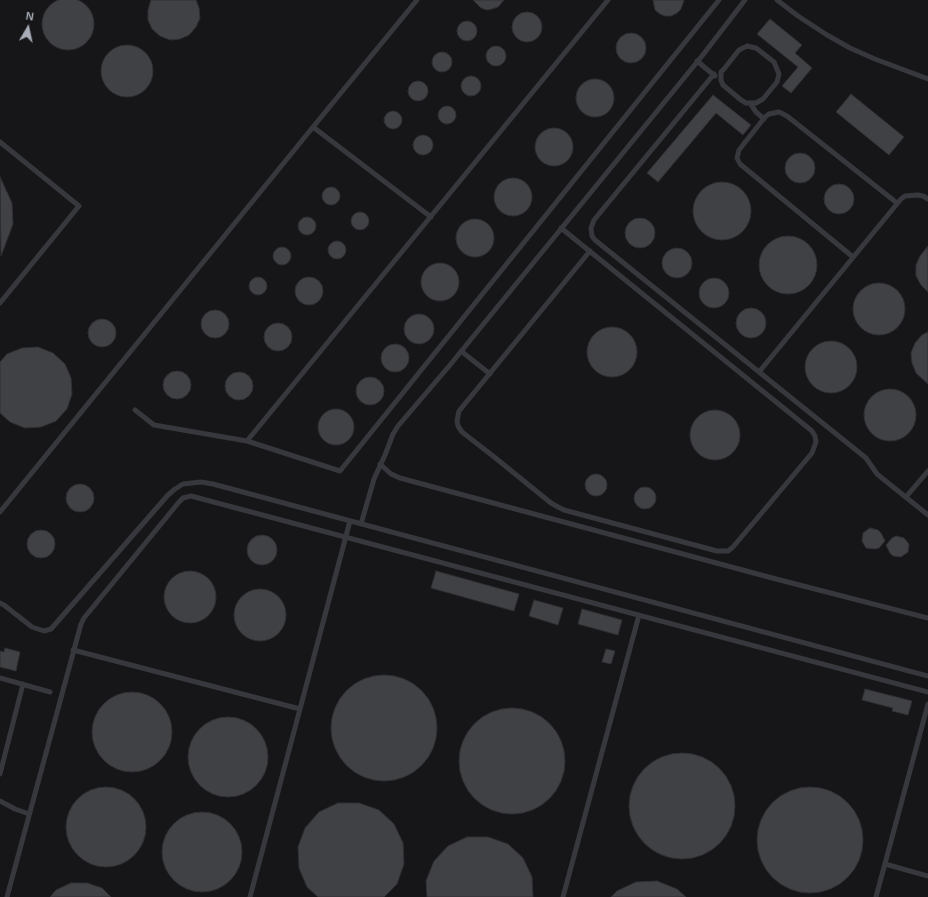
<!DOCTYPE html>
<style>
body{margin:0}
#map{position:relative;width:928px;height:897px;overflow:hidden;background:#161618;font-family:Helvetica,sans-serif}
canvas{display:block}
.north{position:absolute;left:8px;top:8px;width:40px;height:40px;-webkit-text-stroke:3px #111113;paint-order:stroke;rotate:9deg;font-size:11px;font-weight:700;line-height:16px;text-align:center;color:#a8adb8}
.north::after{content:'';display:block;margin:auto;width:14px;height:18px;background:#a8adb8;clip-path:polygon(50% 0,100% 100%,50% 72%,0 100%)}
</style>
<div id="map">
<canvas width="928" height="897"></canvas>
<div class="north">N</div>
</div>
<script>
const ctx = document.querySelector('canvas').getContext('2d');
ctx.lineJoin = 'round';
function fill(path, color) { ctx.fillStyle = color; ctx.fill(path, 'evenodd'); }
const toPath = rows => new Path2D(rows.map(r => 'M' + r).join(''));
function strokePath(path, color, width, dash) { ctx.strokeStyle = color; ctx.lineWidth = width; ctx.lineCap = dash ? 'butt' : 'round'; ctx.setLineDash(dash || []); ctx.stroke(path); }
const building = toPath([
 '42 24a26 26 0 1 1 52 0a26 26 0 1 1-52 0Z',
 [151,0,196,0,199,8,200,18,196,27,189,35,180,39,170,40,160,36,152,29,148,20,148,10,151,0],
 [473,0,504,0,498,7,492,9,487,10,481,8,473,0],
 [653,0,684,0,681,9,677,13,671,16,665,16,660,14,655,10,653,0],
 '512 27a15 15 0 1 1 30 0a15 15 0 1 1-30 0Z',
 [770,19,802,45,795,53,812,68,791,93,782,86,798,67,757,34,770,19],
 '457 31a10 10 0 1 1 20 0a10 10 0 1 1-20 0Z',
 '616 48a15 15 0 1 1 30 0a15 15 0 1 1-30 0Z',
 '101 71a26 26 0 1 1 52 0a26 26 0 1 1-52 0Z',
 '486 56a10 10 0 1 1 20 0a10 10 0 1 1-20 0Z',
 '432 62a10 10 0 1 1 20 0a10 10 0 1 1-20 0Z',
 '461 86a10 10 0 1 1 20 0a10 10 0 1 1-20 0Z',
 '576 98a19 19 0 1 1 38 0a19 19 0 1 1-38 0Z',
 '408 91a10 10 0 1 1 20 0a10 10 0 1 1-20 0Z',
 [851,94,904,137,889,155,836,112,851,94],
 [713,95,751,125,743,135,716,113,658,182,647,173,713,95],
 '438 115a9 9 0 1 1 18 0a9 9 0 1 1-18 0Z',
 '384 120a9 9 0 1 1 18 0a9 9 0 1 1-18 0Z',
 '535 147a19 19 0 1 1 38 0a19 19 0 1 1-38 0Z',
 '413 145a10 10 0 1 1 20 0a10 10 0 1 1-20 0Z',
 '785 168a15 15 0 1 1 30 0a15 15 0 1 1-30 0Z',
 [0,177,12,203,13,224,1,256,0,177],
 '494 197a19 19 0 1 1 38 0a19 19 0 1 1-38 0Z',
 '693 211a29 29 0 1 1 58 0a29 29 0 1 1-58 0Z',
 '824 199a15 15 0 1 1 30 0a15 15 0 1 1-30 0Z',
 '322 196a9 9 0 1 1 18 0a9 9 0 1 1-18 0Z',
 '351 221a9 9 0 1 1 18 0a9 9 0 1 1-18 0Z',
 '298 226a9 9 0 1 1 18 0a9 9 0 1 1-18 0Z',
 '625 233a15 15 0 1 1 30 0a15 15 0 1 1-30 0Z',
 '456 238a19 19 0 1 1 38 0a19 19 0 1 1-38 0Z',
 '759 265a29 29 0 1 1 58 0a29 29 0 1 1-58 0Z',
 '328 250a9 9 0 1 1 18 0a9 9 0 1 1-18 0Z',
 [928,246,928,292,921,285,916,276,916,265,920,256,928,246],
 '273 256a9 9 0 1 1 18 0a9 9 0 1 1-18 0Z',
 '662 263a15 15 0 1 1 30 0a15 15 0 1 1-30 0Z',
 '421 282a19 19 0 1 1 38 0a19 19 0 1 1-38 0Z',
 '295 291a14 14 0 1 1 28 0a14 14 0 1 1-28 0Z',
 '249 286a9 9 0 1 1 18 0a9 9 0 1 1-18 0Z',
 '699 293a15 15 0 1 1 30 0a15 15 0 1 1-30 0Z',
 '853 309a26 26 0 1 1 52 0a26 26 0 1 1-52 0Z',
 '736 323a15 15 0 1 1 30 0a15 15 0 1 1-30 0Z',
 '201 324a14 14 0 1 1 28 0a14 14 0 1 1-28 0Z',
 '404 329a15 15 0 1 1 30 0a15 15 0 1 1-30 0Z',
 '88 333a14 14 0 1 1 28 0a14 14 0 1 1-28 0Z',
 '264 337a14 14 0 1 1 28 0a14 14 0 1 1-28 0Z',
 '587 352a25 25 0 1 1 50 0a25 25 0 1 1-50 0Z',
 [928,332,928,384,916,373,912,363,911,353,915,343,922,335,928,332],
 '805 367a26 26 0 1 1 52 0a26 26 0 1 1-52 0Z',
 '381 358a14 14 0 1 1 28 0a14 14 0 1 1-28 0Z',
 [38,347,53,353,65,364,71,378,72,394,67,409,56,421,41,427,25,428,10,422,0,413,0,362,7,354,22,348,38,347],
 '163 385a14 14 0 1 1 28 0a14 14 0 1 1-28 0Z',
 '225 386a14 14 0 1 1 28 0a14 14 0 1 1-28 0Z',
 '356 391a14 14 0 1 1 28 0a14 14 0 1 1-28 0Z',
 '864 415a26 26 0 1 1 52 0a26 26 0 1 1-52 0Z',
 '318 427a18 18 0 1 1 36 0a18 18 0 1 1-36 0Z',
 '690 435a25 25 0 1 1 50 0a25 25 0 1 1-50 0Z',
 '585 485a11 11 0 1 1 22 0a11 11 0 1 1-22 0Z',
 '66 498a14 14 0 1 1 28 0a14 14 0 1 1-28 0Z',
 '634 498a11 11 0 1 1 22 0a11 11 0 1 1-22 0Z',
 [870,528,878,530,881,533,885,541,879,548,875,549,866,548,862,541,863,533,870,528],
 '27 544a14 14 0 1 1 28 0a14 14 0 1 1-28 0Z',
 '247 550a15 15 0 1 1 30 0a15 15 0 1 1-30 0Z',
 [896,536,904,538,909,544,908,552,901,557,893,556,890,553,886,545,892,538,896,536],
 '164 597a26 26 0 1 1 52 0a26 26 0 1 1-52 0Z',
 [436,571,519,594,514,611,431,588,436,571],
 '234 615a26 26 0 1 1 52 0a26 26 0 1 1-52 0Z',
 [534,600,563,608,558,625,529,616,534,600],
 [582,609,622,620,618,635,578,624,582,609],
 [5,648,20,652,16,671,0,667,0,651,4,652,5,648],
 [606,649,615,651,611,664,602,662,606,649],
 '331 728a53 53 0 1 1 106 0a53 53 0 1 1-106 0Z',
 [865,689,912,701,908,715,892,711,893,708,862,700,865,689],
 '92 732a40 40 0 1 1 80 0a40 40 0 1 1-80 0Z',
 '459 761a53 53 0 1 1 106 0a53 53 0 1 1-106 0Z',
 '188 757a40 40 0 1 1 80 0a40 40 0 1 1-80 0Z',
 '629 806a53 53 0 1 1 106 0a53 53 0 1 1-106 0Z',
 '66 827a40 40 0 1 1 80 0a40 40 0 1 1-80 0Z',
 '757 840a53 53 0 1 1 106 0a53 53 0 1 1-106 0Z',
 [338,803,359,803,379,810,394,824,403,843,404,864,397,884,384,897,318,897,307,887,299,868,298,847,305,828,319,812,338,803],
 '162 852a40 40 0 1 1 80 0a40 40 0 1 1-80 0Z',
 [467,837,488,837,508,844,523,858,532,877,533,897,427,897,426,881,434,861,448,846,467,837],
 [657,881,677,889,686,897,611,897,617,891,636,882,657,881],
 [71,883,87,883,102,888,111,897,50,897,56,890,71,883]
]);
const lane = toPath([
 [417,0,313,127,431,217],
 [777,0,798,16,827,35,850,48,875,59,928,79],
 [747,46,756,48,774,62,779,74,777,82,763,99,756,103,746,103,741,100,723,85,721,80,721,72,724,69,739,50,747,46],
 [697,61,715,76],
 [714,74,594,220,591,228,592,236,595,240,866,458,877,474,928,515],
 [750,103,756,112,764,119],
 [0,142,79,206,0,303],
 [561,228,812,431,815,436,816,442,812,453,733,547,728,551,717,551,564,510,558,507,551,503,493,456,462,432,458,426,457,421,459,411,590,251],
 [853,257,740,164,737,158,739,150,765,117,769,114,779,112,787,116,897,203],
 [461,351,490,374],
 [759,372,901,199,905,196,918,195,923,196,928,199],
 [135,410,154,425,247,441,340,471,719,0],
 [247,441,608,0],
 [380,464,391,474,400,478,776,579,928,618],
 [906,497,928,471],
 [0,512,313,127],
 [361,524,374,479,385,455,393,434,398,426,450,365,702,56,745,0],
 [0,603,4,605,32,627,44,631,51,629,168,495,175,489,183,484,201,482,213,484,928,676],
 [73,650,300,709],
 [0,678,50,692],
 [0,774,23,684],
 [0,801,15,809,29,814],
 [885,864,928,876],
 [7,897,81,624,84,618,179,502,183,498,191,496,928,692],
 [250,897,350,521],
 [563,897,639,615],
 [876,897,928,704]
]);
fill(building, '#404145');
strokePath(building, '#303034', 1);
strokePath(lane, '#37383d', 5);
</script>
